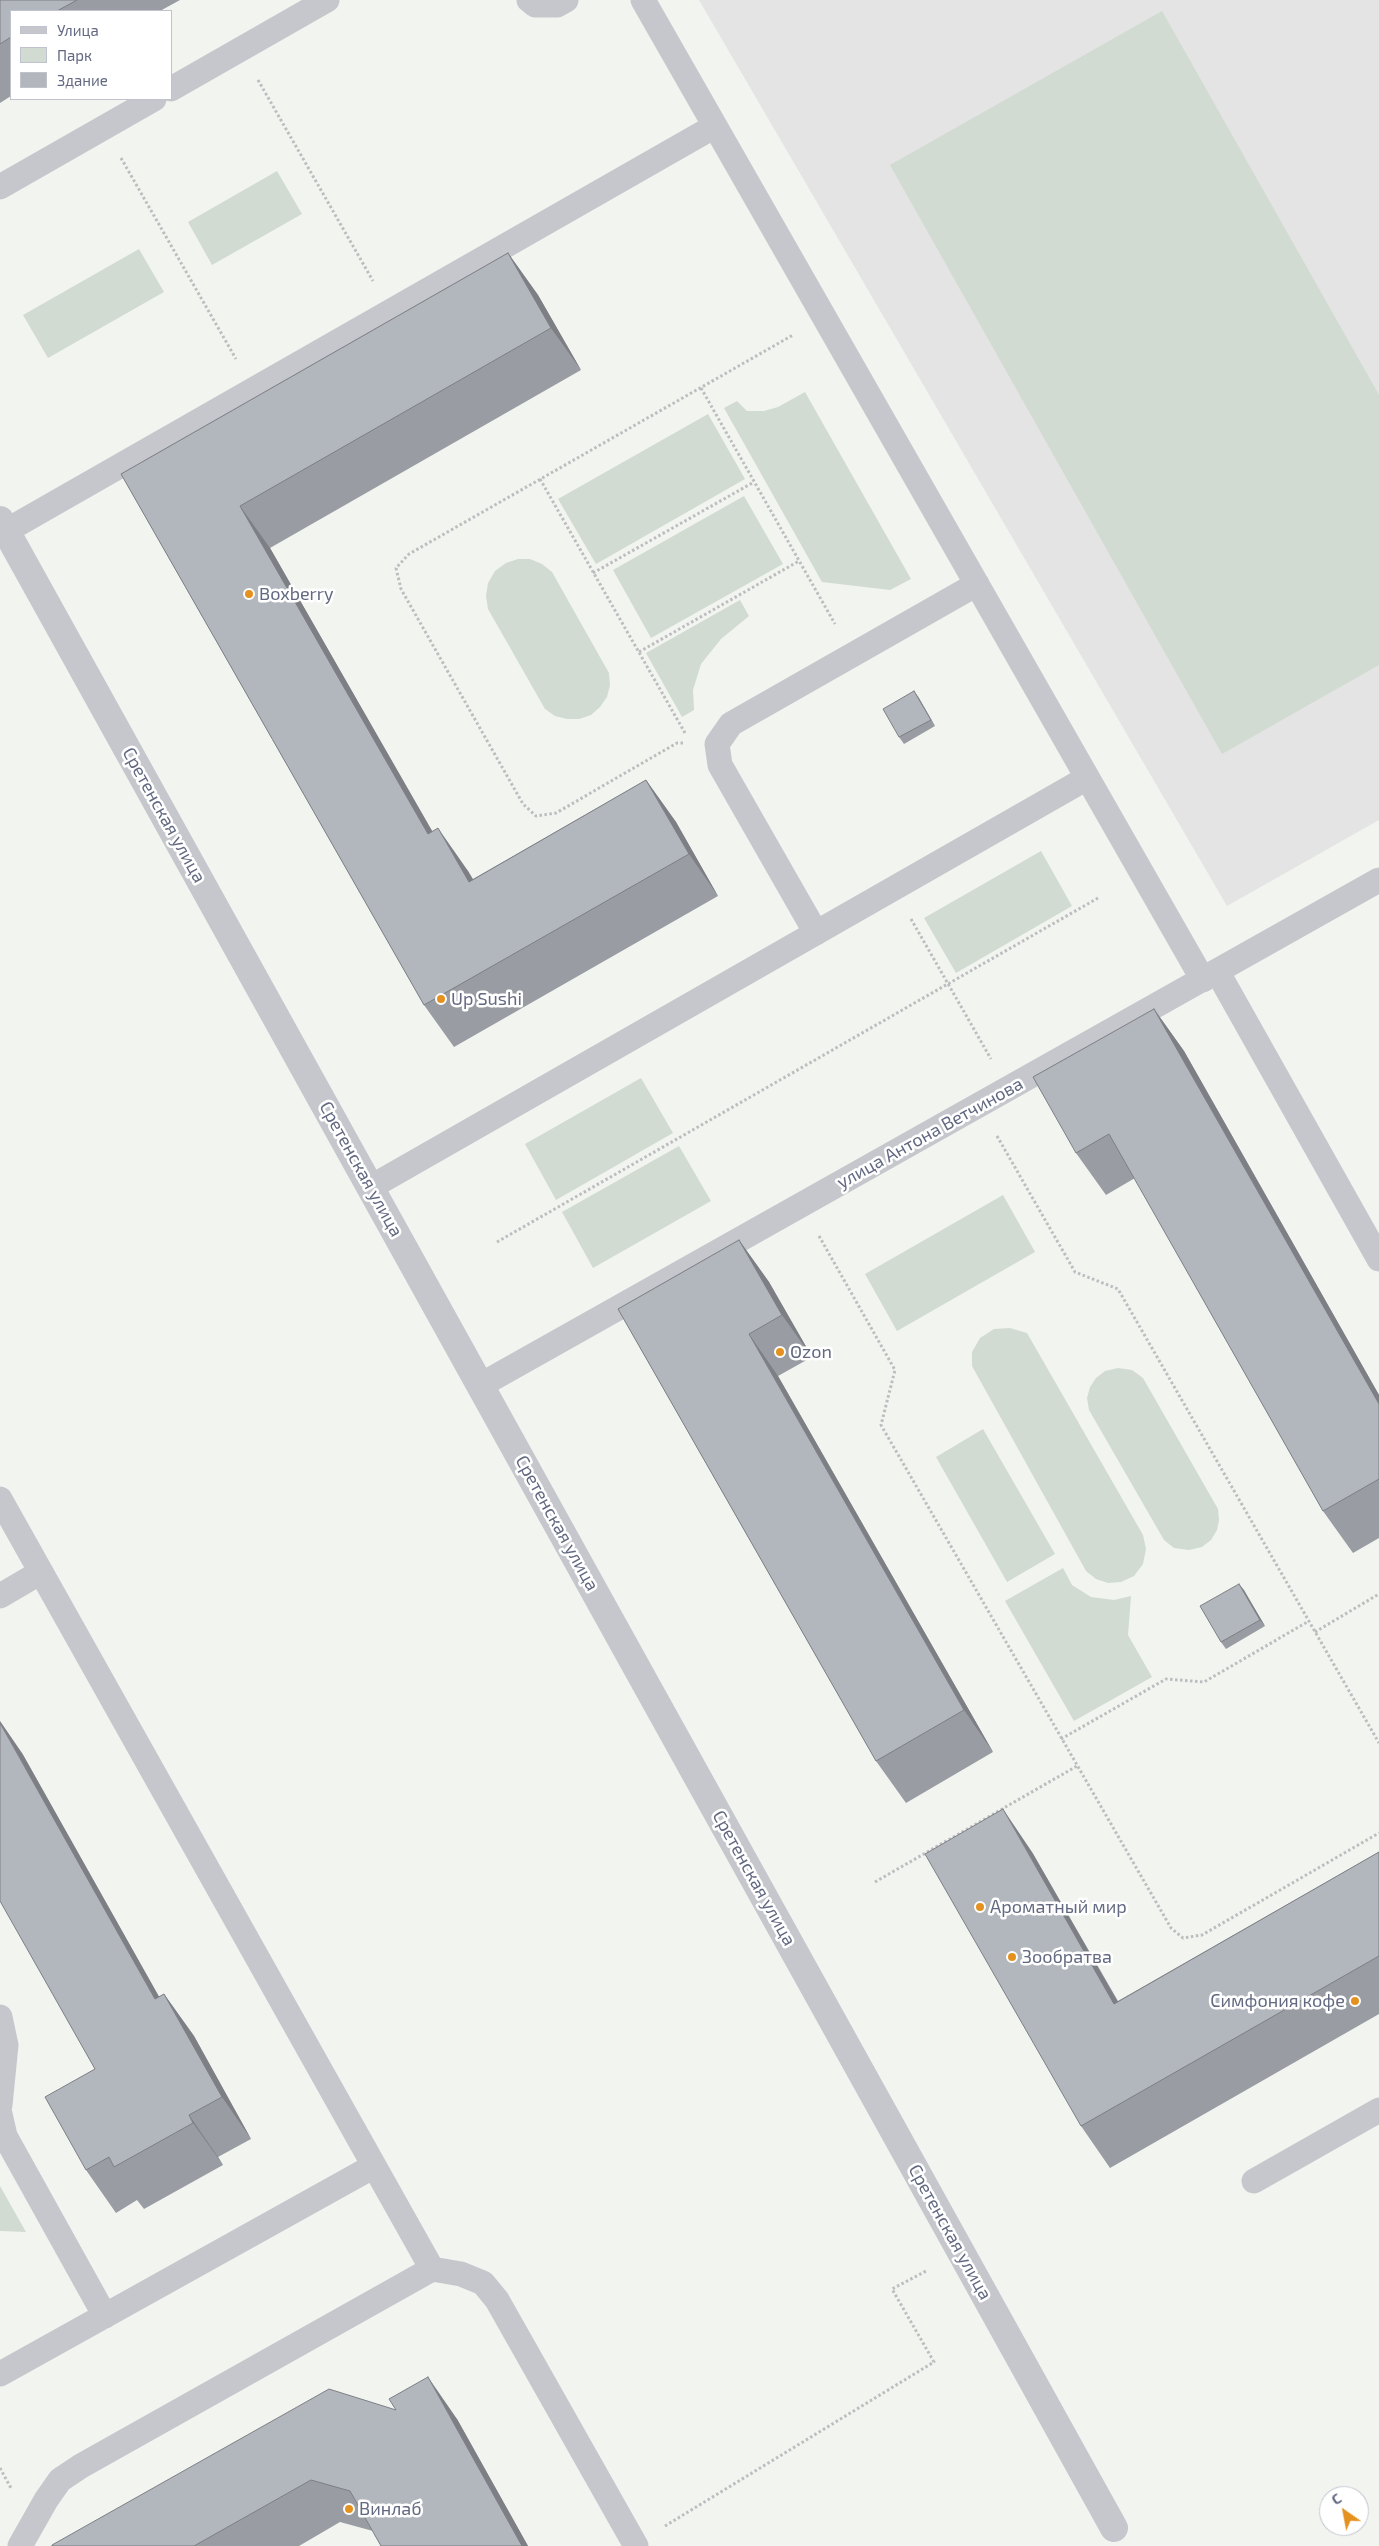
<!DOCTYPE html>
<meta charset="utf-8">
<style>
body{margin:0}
#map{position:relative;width:1379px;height:2546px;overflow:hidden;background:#f2f4f0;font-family:"Exo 2",sans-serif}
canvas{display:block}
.legend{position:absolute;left:10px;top:10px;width:162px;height:90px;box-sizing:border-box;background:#fff;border:1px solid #c0c3cd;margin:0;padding:6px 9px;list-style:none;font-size:15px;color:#626981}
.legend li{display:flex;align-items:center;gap:10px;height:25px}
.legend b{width:25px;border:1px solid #c0c3cd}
.north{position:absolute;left:1319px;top:2486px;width:50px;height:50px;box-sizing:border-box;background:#fff;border:1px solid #c0c3cd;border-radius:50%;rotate:327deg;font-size:14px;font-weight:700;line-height:20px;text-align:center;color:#626981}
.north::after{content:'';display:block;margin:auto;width:18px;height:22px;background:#e5911f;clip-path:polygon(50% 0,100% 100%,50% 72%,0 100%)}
</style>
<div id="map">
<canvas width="1379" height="2546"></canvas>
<ul class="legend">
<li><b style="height:6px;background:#c6c7cc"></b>Улица</li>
<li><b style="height:14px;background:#d1dbd2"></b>Парк</li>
<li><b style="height:14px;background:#b2b6bd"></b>Здание</li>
</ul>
<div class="north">С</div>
</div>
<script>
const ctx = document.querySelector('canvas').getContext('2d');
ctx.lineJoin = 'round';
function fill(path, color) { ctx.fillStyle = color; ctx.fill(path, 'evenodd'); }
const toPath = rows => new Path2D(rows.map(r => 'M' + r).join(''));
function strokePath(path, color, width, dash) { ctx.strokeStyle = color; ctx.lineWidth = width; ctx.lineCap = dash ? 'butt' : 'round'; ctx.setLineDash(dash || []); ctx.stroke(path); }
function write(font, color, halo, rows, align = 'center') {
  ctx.font = font + ' "Exo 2",sans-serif'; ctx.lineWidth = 5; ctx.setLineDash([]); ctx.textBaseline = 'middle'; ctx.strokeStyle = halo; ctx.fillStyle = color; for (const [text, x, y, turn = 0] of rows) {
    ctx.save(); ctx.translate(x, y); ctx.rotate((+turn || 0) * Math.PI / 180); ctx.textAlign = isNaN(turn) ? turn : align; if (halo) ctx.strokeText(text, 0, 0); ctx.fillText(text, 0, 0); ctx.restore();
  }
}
const built = toPath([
 [699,0,1379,0,1379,820,1227,906]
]);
const green = toPath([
 [1162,11,1379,395,1379,665,1222,754,890,165],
 [277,171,302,214,212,265,188,222],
 [139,249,164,292,48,358,23,315],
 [805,392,911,579,890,590,822,582,724,408,737,401,747,411,764,411,778,407],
 [708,414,745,479,596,564,558,499],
 [744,496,783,564,651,638,613,570],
 [518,559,530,559,542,564,552,572,609,673,610,685,607,697,600,707,591,715,579,719,567,719,555,716,545,709,488,609,486,596,488,583,495,571,506,563],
 [740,600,749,616,721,639,701,664,693,690,694,710,682,717,646,653],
 [1041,851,1072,906,956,973,924,918],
 [641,1078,673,1133,556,1200,525,1144],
 [679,1146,711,1201,593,1268,562,1212],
 [1003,1195,1035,1252,897,1331,865,1274],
 [1010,1328,1027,1333,1143,1535,1146,1549,1143,1564,1134,1576,1121,1582,1108,1583,1096,1579,1086,1571,972,1366,972,1352,980,1338,994,1329],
 [1118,1368,1132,1370,1143,1378,1218,1509,1219,1520,1217,1530,1211,1540,1202,1547,1189,1550,1174,1548,1164,1540,1089,1410,1087,1398,1090,1387,1096,1378,1105,1371],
 [983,1429,1055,1554,1007,1582,936,1457],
 [1063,1568,1072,1585,1091,1597,1114,1600,1131,1596,1128,1635,1152,1677,1074,1721,1005,1601],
 [0,2186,26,2232,0,2231]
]);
const path = toPath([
 [258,80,373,281],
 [121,158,236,359],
 [701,388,835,624],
 [540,479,685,733],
 [593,573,754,482],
 [639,652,799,561],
 [683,743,677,743,556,813,536,816,523,804,401,589,396,568,409,554,793,335],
 [911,919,991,1059],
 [997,1136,1075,1272,1118,1289,1379,1743],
 [819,1236,895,1370,881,1425,1171,1928,1183,1938,1202,1935,1379,1833],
 [497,1242,1098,898],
 [1315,1632,1379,1594],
 [1061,1739,1166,1679,1204,1682,1309,1621],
 [875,1882,1077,1766],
 [0,2468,12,2490],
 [665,2526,934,2362,892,2289,928,2270]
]);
const lane = toPath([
 [529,0,535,5,557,5,566,0],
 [643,0,1203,980],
 [171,89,327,0],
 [0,187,154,99],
 [6,531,715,126],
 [816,933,720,765,717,744,731,724,977,584],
 [1217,971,1379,1259],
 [371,1187,1087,778],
 [481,1385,1379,880],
 [0,1499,432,2269,461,2274,483,2283,497,2300,636,2546],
 [0,1596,41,1572],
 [0,2017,6,2045,0,2105],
 [0,2114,5,2136,105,2316],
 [1254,2181,1379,2110],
 [0,2374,374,2166],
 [20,2546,46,2500,60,2480,81,2466,432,2269]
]);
const street = toPath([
 [0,520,1114,2528]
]);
const wall = toPath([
 [0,0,180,0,160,11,11,11,11,96,0,103],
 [508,253,538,295,581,370,270,548,432,832,468,871,473,879,646,780,676,822,718,896,454,1047,424,1005,121,474],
 [914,691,935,726,904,744,899,737],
 [1154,1009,1184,1051,1379,1395,1379,1538,1353,1553,1323,1511,1135,1178,1106,1195,1076,1153],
 [739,1240,769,1282,812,1357,778,1376,993,1752,906,1803,876,1761,618,1309],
 [1239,1584,1265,1626,1226,1649,1221,1642],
 [22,1753,159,1997,164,1994,194,2036,251,2139,218,2157,223,2165,144,2209,137,2200,116,2213,86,2170,95,2069],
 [1032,1852,1118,2001,1379,1852,1379,2014,1110,2168,1081,2126],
 [396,2410,457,2419,528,2546,381,2546,373,2531,340,2522,299,2546,52,2546]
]);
const shadedWall = toPath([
 [508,253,538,295,581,370,551,328],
 [240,506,270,548,458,876,428,834],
 [914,691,919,698,935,726,931,720],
 [646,780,676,822,718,896,689,854],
 [438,828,468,871,498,924,469,882],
 [1154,1009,1184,1051,1379,1395,1379,1404],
 [739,1240,769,1282,812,1357,782,1315],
 [749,1334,778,1376,993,1752,964,1710],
 [1239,1584,1244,1590,1265,1626,1260,1620],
 [0,1721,22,1753,184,2041,155,1999,0,1723],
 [1003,1809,1032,1852,1143,2046,1114,2004],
 [164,1994,194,2036,251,2139,222,2097],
 [189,2115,218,2157,223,2165,193,2123],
 [428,2377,457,2419,528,2546,522,2546]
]);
const building = toPath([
 [0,0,77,0,57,11,11,11,11,37,0,44,0,0],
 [508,253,551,328,240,506,428,834,438,828,469,882,646,780,689,854,424,1005,121,474,508,253],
 [914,691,931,720,899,737,883,709,914,691],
 [1154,1009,1379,1404,1379,1479,1323,1511,1109,1134,1076,1153,1033,1077,1154,1009],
 [739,1240,782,1315,749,1334,964,1710,876,1761,618,1309,739,1240],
 [1239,1584,1260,1620,1221,1642,1200,1606,1239,1584],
 [0,1723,155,1999,164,1994,222,2097,189,2115,193,2123,114,2167,109,2157,86,2170,45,2097,95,2069,0,1901,0,1723],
 [1003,1809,1114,2004,1379,1852,1379,1956,1081,2126,925,1854,1003,1809],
 [428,2377,522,2546,381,2546,350,2491,311,2480,194,2546,52,2546,52,2545,329,2389,396,2410,389,2399,428,2377]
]);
const markers = [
 [249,594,5,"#e5911f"],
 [441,999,5,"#e5911f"],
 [780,1352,5,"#e5911f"],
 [980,1907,5,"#e5911f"],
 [1012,1957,5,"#e5911f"],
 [1355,2001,5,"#e5911f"],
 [349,2509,5,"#e5911f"]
];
const poiNames = [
 ["Boxberry",259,594],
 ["Up Sushi",451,999],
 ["Ozon",790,1352],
 ["Ароматный мир",990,1907],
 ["Зообратва",1022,1957],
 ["Симфония кофе",1345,2001,"right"],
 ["Винлаб",359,2509]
];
const streetNames = [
 ["Сретенская улица",164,815,61],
 ["улица Антона Ветчинова",930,1133,-29],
 ["Сретенская улица",361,1169,61],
 ["Сретенская улица",557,1523,61],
 ["Сретенская улица",754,1878,61],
 ["Сретенская улица",950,2232,61]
];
fill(built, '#e3e4e3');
fill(green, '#d1dbd2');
strokePath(path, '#bdbdc0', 3, [2.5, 2.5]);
strokePath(lane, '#c6c7cc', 25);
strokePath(street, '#c6c7cc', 28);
fill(wall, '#999da3');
fill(shadedWall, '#7d7f84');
fill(building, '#b2b6bd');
strokePath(building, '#7d7f84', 1);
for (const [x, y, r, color] of markers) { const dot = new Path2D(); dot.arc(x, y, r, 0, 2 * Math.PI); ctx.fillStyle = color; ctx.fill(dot); strokePath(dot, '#fff', 2); }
write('18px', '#626981', '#fff', poiNames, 'left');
write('18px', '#626981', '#fff', streetNames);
</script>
